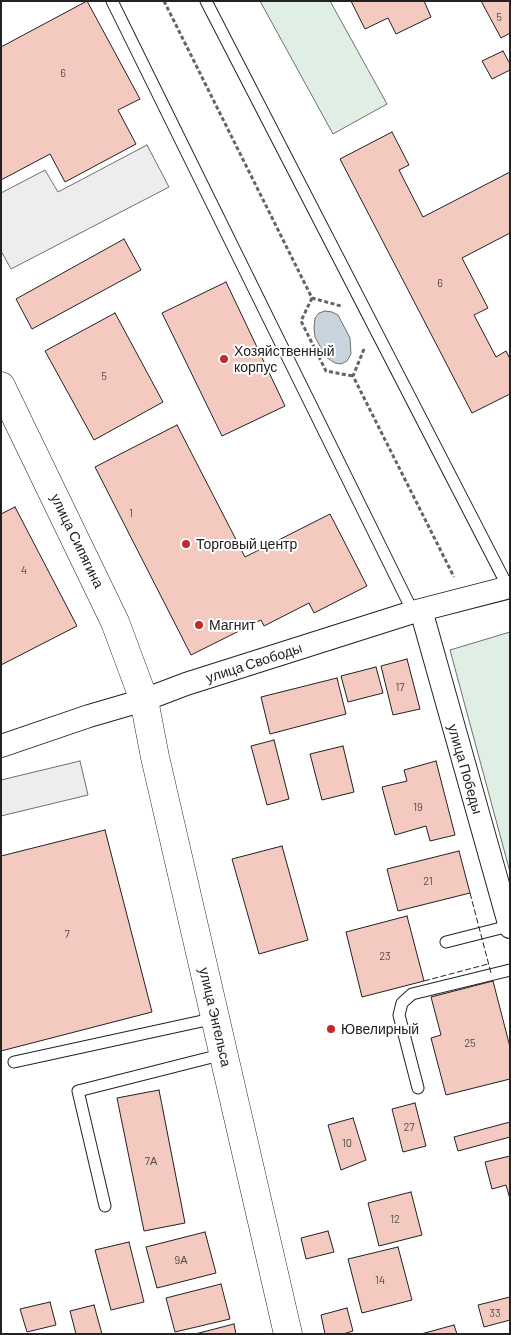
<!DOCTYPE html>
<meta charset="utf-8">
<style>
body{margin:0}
#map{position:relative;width:511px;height:1335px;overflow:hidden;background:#fff;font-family:Barlow,sans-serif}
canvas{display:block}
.frame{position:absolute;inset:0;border:2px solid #222;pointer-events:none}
</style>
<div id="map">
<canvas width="511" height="1335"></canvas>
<div class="frame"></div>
</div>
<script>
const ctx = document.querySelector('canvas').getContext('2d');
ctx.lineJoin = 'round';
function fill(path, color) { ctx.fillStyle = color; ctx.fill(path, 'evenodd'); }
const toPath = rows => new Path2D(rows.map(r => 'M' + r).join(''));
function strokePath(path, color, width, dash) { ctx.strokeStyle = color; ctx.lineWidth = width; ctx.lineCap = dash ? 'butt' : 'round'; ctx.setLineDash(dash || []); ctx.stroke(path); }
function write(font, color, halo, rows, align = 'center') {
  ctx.font = font + ' Barlow,sans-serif'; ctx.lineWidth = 4; ctx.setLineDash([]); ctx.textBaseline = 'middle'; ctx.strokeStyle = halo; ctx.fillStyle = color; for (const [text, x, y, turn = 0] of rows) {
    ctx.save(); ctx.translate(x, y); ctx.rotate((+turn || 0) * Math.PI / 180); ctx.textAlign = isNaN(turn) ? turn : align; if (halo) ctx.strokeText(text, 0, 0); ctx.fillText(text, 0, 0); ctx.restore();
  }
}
const green = toPath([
 [260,1,330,1,387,104,333,134,260,1],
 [510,632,510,872,450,650,510,632]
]);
const parking = toPath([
 [147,145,169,187,11,269,1,251,1,193,45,170,58,192,147,145],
 [80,761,88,795,1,816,1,780,80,761]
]);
const water = toPath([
 [325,311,332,312,338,315,350,338,351,354,347,361,341,364,335,363,326,357,315,337,314,328,315,318,319,313,325,311]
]);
const building = toPath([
 [87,1,140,99,118,110,136,144,65,182,50,154,1,180,1,47,87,1],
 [351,1,424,1,431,17,396,34,388,18,365,29,351,1],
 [481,1,510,1,510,33,501,38,481,1],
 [503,51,510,64,510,70,492,79,482,61,503,51],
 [392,132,409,165,399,170,423,217,510,172,510,233,462,258,488,308,474,315,496,357,506,351,510,359,510,394,472,413,340,159,392,132],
 [124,239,141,270,32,329,16,299,124,239],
 [226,282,285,406,222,436,162,313,226,282],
 [115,313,163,402,94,440,45,351,115,313],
 [177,425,245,557,330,514,367,586,314,613,309,603,264,626,261,620,191,655,95,467,177,425],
 [15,507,77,626,1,665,1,514,15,507],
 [407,659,420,709,393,715,381,666,407,659],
 [376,667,383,693,348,702,341,676,376,667],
 [337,678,346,714,270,734,261,697,337,678],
 [274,740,289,799,267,805,251,746,274,740],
 [343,746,354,792,322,800,310,754,343,746],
 [436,761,455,835,430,841,426,826,395,835,382,787,407,781,404,770,436,761],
 [105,830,152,1012,1,1051,1,856,105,830],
 [282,846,308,940,259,954,232,859,282,846],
 [459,851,470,893,398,911,387,869,459,851],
 [407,916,424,981,362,997,346,932,407,916],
 [493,981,510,1047,510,1079,446,1095,431,1038,441,1035,431,997,493,981],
 [159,1090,185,1223,144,1231,117,1098,159,1090],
 [415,1103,426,1146,403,1152,392,1109,415,1103],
 [353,1118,366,1160,341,1170,328,1125,353,1118],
 [510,1122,510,1137,458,1151,454,1137,510,1122],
 [510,1156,510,1199,506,1185,492,1189,485,1162,510,1156],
 [411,1192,422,1235,379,1246,368,1203,411,1192],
 [328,1231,334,1252,306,1259,301,1238,328,1231],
 [205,1232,216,1273,157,1288,146,1247,205,1232],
 [129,1242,144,1302,111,1310,95,1250,129,1242],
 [398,1247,412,1300,362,1313,348,1259,398,1247],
 [221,1284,230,1319,175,1332,166,1298,221,1284],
 [510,1297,510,1320,484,1327,478,1305,510,1297],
 [50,1302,56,1325,27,1332,20,1309,50,1302],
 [94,1305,102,1334,76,1334,70,1311,94,1305],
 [347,1308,353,1331,343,1334,325,1334,321,1315,347,1308],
 [234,1324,236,1334,195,1334,234,1324],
 [454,1325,457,1334,421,1334,454,1325]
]);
const path = toPath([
 [164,1,312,298,341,306],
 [312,298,301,321,326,371,353,376],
 [364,349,353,376,454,577]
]);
const service = toPath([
 [112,1,413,612],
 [206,1,508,587],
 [446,942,509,926],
 [14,1062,216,1018],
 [418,1088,399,1015,402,1003,412,994,510,970],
 [105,1206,78,1091,224,1054]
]);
const minor = toPath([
 [421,610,510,927],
 [1,746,89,716,144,700,186,684,413,612,510,587]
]);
const tertiary = toPath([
 [1,386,115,622,144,700,155,757,288,1334]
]);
const fence = toPath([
 [470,893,491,973],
 [424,981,488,964]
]);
const markers = [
 [224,359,5,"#c62828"],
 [186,544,5,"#c62828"],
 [199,625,5,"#c62828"],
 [331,1029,5,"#c62828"]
];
const numberNames = [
 ["5",499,17],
 ["6",63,73],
 ["6",440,283],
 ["5",104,376],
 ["1",131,513],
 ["4",24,570],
 ["17",400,687],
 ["19",418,807],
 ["21",428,881],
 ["7",67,934],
 ["23",385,956],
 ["25",470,1043],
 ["27",409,1127],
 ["10",347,1143],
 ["7А",151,1161],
 ["12",395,1219],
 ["9А",181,1260],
 ["14",380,1280],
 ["33",495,1313]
];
const poiNames = [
 ["Хозяйственный",234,351],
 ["корпус",234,367],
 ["Торговый центр",196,544],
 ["Магнит",209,625],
 ["Ювелирный",341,1029]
];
const streetNames = [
 ["улица Сипягина",77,541,64],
 ["улица Свободы",254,663,-18],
 ["улица Победы",465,769,74],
 ["улица Энгельса",215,1017,77]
];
fill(green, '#e0efe3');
strokePath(green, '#6f6f6f', 1);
fill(parking, '#ededed');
strokePath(parking, '#6f6f6f', 1);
fill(water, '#c7d3dd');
strokePath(water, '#6f6f6f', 1);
fill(building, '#f3c9c0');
strokePath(building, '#222', 1);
strokePath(service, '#222', 13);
strokePath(minor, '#222', 24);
strokePath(tertiary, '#222', 29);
strokePath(path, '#646464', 3, [4, 2.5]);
strokePath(service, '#fff', 11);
strokePath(minor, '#fff', 22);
strokePath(tertiary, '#fff', 28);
strokePath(fence, '#222', 1, [6, 2.5]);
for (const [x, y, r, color] of markers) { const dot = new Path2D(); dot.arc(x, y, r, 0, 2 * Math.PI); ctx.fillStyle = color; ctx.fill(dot); strokePath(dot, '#fff', 2); }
write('11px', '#564c4a', null, numberNames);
write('14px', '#222', '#fff', poiNames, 'left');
write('14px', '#222', '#fff', streetNames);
</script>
